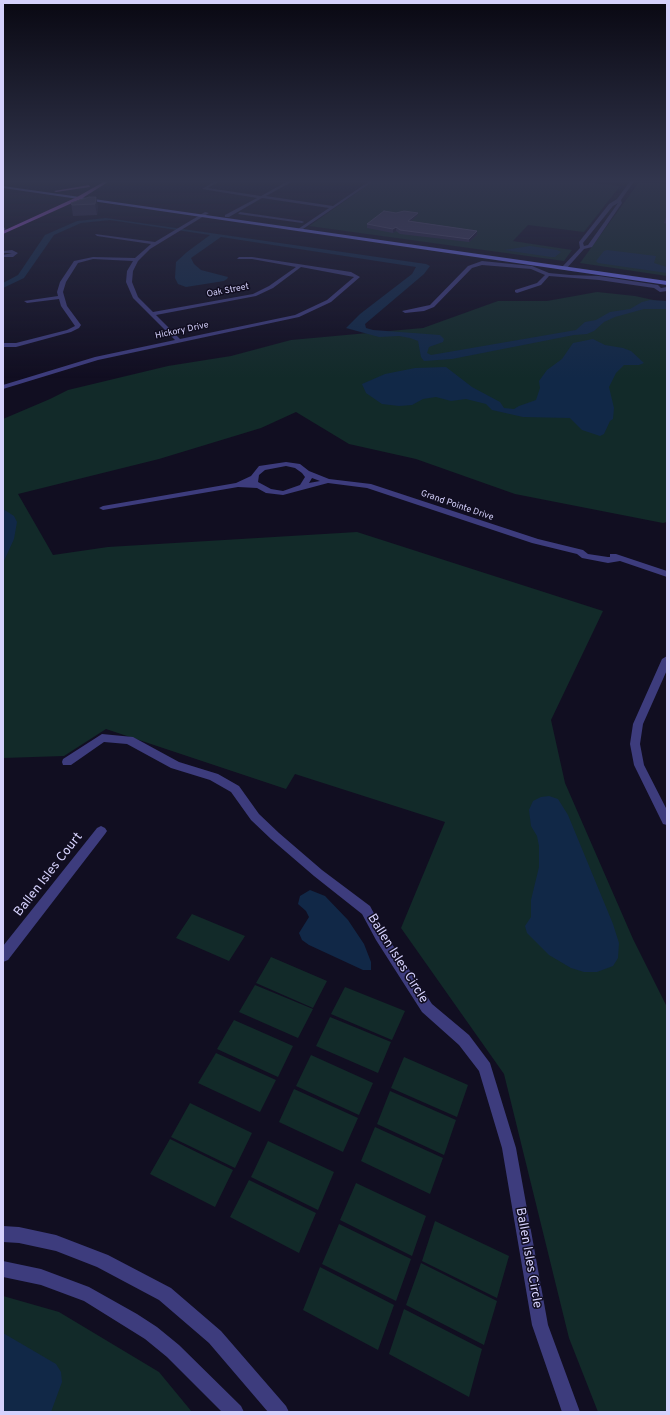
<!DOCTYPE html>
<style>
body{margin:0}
#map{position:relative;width:670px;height:1415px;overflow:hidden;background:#110e21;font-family:Overpass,sans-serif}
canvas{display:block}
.frame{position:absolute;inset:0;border:4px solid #d5d1fc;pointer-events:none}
</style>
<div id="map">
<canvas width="670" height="1415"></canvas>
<div class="frame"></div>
</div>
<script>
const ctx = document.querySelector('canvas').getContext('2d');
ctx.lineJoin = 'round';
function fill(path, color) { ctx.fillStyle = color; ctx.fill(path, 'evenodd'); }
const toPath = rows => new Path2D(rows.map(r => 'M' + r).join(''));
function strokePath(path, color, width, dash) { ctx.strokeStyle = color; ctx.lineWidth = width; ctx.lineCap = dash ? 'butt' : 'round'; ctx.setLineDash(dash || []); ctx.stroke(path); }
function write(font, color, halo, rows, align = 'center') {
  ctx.font = font + ' Overpass,sans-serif'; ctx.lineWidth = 3; ctx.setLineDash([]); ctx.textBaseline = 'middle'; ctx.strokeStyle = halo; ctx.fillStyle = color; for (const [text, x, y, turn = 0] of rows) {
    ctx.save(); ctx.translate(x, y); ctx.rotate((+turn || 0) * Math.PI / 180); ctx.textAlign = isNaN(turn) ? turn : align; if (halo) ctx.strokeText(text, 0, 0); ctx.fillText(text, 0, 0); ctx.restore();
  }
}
const green = toPath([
 [375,180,568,180,620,186,584,232,528,225,513,241,572,250,564,261,309,226],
 [639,182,667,184,667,276,580,263],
 [597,292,635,296,667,303,667,522,663,523,515,494,416,459,349,444,296,412,261,428,159,459,18,494,53,555,108,547,357,532,603,611,551,720,565,783,633,939,667,1007,667,1412,598,1412,569,1338,504,1074,401,928,445,822,295,774,286,789,106,729,64,756,3,758,3,419,50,399,68,390,168,366,231,356,291,340,423,328,498,301,547,301],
 [192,914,245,936,229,961,176,938],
 [271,957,327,981,313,1008,256,983],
 [255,985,313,1009,298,1038,239,1012],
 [345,987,405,1011,392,1040,331,1014],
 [330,1017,391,1042,378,1073,316,1046],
 [234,1020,293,1046,278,1077,217,1049],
 [216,1053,276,1080,260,1112,198,1083],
 [311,1055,373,1083,359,1115,296,1086],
 [404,1057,468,1085,457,1117,391,1088],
 [294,1089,358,1118,343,1152,279,1122],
 [390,1091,456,1120,444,1155,377,1124],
 [190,1103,252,1133,235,1168,171,1137],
 [375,1127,443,1158,430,1194,361,1161],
 [170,1139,233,1170,215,1207,150,1174],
 [268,1141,334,1172,318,1210,251,1177],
 [249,1180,316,1213,299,1253,230,1217],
 [356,1183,426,1216,412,1256,340,1220],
 [435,1221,509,1256,497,1298,422,1261],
 [339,1224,411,1259,396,1301,322,1264],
 [421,1263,497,1301,484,1345,406,1305],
 [320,1267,394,1305,378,1350,303,1310],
 [3,1296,59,1312,159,1372,192,1412,3,1412],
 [404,1309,482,1349,469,1397,389,1354]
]);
const water = toPath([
 [106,218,426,264,430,266,424,274,365,324,366,328,373,330,440,335,444,339,443,342,429,347,427,353,431,355,576,330,585,322,596,320,610,312,630,309,642,302,650,300,667,301,667,309,644,309,615,317,604,322,594,331,587,334,574,335,452,359,424,361,421,357,418,341,410,338,399,336,379,337,346,328,360,314,412,274,416,267,221,237,191,258,194,264,201,270,228,277,227,279,224,281,186,287,178,284,175,278,176,262,187,252,210,235,110,220,81,223,54,235,24,278,3,288,3,283,18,275,45,235,77,221],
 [530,246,557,250,561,252,555,257,551,257,504,250],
 [607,250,656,256,654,263,667,267,667,273,598,263,596,261,604,251],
 [593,339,605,345,623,348,631,351,644,363,639,365,624,365,616,373,609,387,614,408,613,419,610,421,604,434,600,436,582,430,570,418,523,417,492,410,486,404,466,399,451,401,436,397,423,399,412,405,399,406,382,404,366,393,362,384,385,374,415,368,446,367,472,387,500,402,504,408,514,409,519,406,536,400,540,388,539,381,547,370,562,359,573,343],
 [3,509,14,516,17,522,14,539,3,563],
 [549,796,558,799,568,815,613,924,619,943,618,958,613,966,597,972,584,972,571,968,549,955,527,933,525,926,531,917,531,900,539,867,539,846,537,836,531,826,529,810,533,801,541,797],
 [310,890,325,896,348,920,364,944,371,962,371,970,363,970,309,945,302,940,299,933,309,917,306,911,298,904,300,896],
 [3,1333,56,1364,61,1372,62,1382,51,1412,3,1412]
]);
const minor = toPath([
 [217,180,221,180,208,188,261,196,290,180,295,180,266,196,333,206,371,180,375,180,300,231,298,229,329,208,262,198,229,217,225,217,225,215,257,198,202,189,217,180],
 [205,212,209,213,150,249,138,261,133,271,132,282,138,297,153,312,253,294,269,286,296,267,252,259,237,259,239,257,252,257,351,272,360,277,331,302,299,317,98,360,3,389,3,385,95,357,175,340,133,298,126,282,127,271,133,261,93,259,78,263,66,282,63,292,67,306,81,325,79,328,71,332,16,347,3,347,3,343,16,343,67,330,75,326,61,306,59,299,27,303,24,301,58,296,57,292,60,282,74,261,93,257,135,258,151,244,97,236,95,234,155,242,205,212],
 [301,267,354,277,327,300,295,315,180,339,156,315,256,296,273,288,301,267],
 [240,212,302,221,304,222,302,223,238,214,240,212],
 [3,227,5,228,6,233,3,233,3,227],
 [12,250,18,253,13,257,3,257,3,255,12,253,3,253,3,251,12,250],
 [482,261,532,266,549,273,570,275,599,276,658,285,661,288,667,287,667,291,660,292,654,288,599,280,549,276,541,285,517,293,515,292,515,290,537,283,545,275,531,269,482,265,472,268,434,307,424,311,405,313,402,311,430,305,468,266,482,261],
 [286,462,300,464,309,471,329,479,371,484,538,539,583,550,588,554,608,557,610,557,610,554,616,554,667,571,667,577,620,561,608,563,582,558,577,554,532,543,367,488,328,483,283,495,266,493,257,488,238,487,103,510,99,508,103,506,236,483,251,476,259,466,286,462],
 [286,466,295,468,302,473,305,477,300,485,283,491,271,489,258,482,259,475,265,470,286,466],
 [312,478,320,481,309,483,312,478],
 [667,656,667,670,643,724,640,744,644,765,667,810,667,825,663,824,634,765,630,744,633,724,662,659,667,656],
 [102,734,133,737,179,762,218,774,239,786,259,814,279,833,322,870,370,906,384,932,432,1004,469,1035,490,1063,516,1148,548,1325,580,1412,562,1412,532,1325,502,1148,479,1071,459,1045,422,1012,376,940,362,914,314,876,271,839,251,820,231,792,210,780,171,768,127,744,104,742,71,765,63,765,62,762,63,759,102,734],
 [101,826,105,828,107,831,105,834,8,960,3,962,3,946,97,828,101,826],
 [3,1226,19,1227,56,1235,108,1255,171,1288,221,1331,286,1406,289,1412,268,1412,209,1343,159,1300,97,1267,56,1251,19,1243,3,1242,3,1226],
 [3,1261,41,1269,89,1287,137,1314,157,1327,179,1345,241,1406,244,1412,222,1412,167,1357,145,1339,84,1301,41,1285,3,1277,3,1261]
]);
const tertiary = toPath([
 [631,180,635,180,621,200,622,203,592,247,584,249,566,269,562,269,562,267,580,248,579,242,609,204,617,199,631,180],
 [618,203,588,245,584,246,583,243,613,206,618,203]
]);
const secondary = toPath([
 [3,186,667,281,667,285,3,188,3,186]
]);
const primary = toPath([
 [107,180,111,180,81,199,3,234,3,231,77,197,107,180],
 [89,185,90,187,56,192,54,191,89,185]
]);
const wall = toPath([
 [96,197,98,208,97,215,73,216,71,203],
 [667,214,667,224,664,223],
 [417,216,411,221,477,231,477,235,469,242,400,234,396,231,393,233,367,228,367,224]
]);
const shadedWall = toPath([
 [96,197,98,208,97,215,95,204],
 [418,213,417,216,407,224,408,221],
 [396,227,396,231,393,233,393,229],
 [477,231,477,235,469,242,469,239]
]);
const building = toPath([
 [89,197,96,197,95,204,72,205,71,203,89,197],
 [384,211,396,213,404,211,418,213,408,221,477,231,469,239,400,230,396,227,393,229,367,224,384,211]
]);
const farStreetnames = [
 ["Oak Street",228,291,-11],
 ["Hickory Drive",182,331,-12],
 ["Grand Pointe Drive",457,506,19]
];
const nearStreetnames = [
 ["Ballen Isles Court",49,875,-52],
 ["Ballen Isles Circle",397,959,58],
 ["Ballen Isles Circle",528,1258,80]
];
fill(green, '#122a29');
fill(water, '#112847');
fill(minor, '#3d3c7d');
fill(tertiary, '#3d3c7d');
fill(secondary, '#6e6ef6');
fill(primary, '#b95ff6');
fill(wall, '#2f294d');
fill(shadedWall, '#1b1634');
fill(building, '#403b60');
strokePath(building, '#585278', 1);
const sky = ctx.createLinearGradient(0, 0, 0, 378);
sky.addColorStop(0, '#090812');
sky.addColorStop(0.48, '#32364e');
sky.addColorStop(1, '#32364e00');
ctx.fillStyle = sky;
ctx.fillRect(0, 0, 670, 378);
write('9px', '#d5d1fc', '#110e21', farStreetnames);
write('13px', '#d5d1fc', '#110e21', nearStreetnames);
</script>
